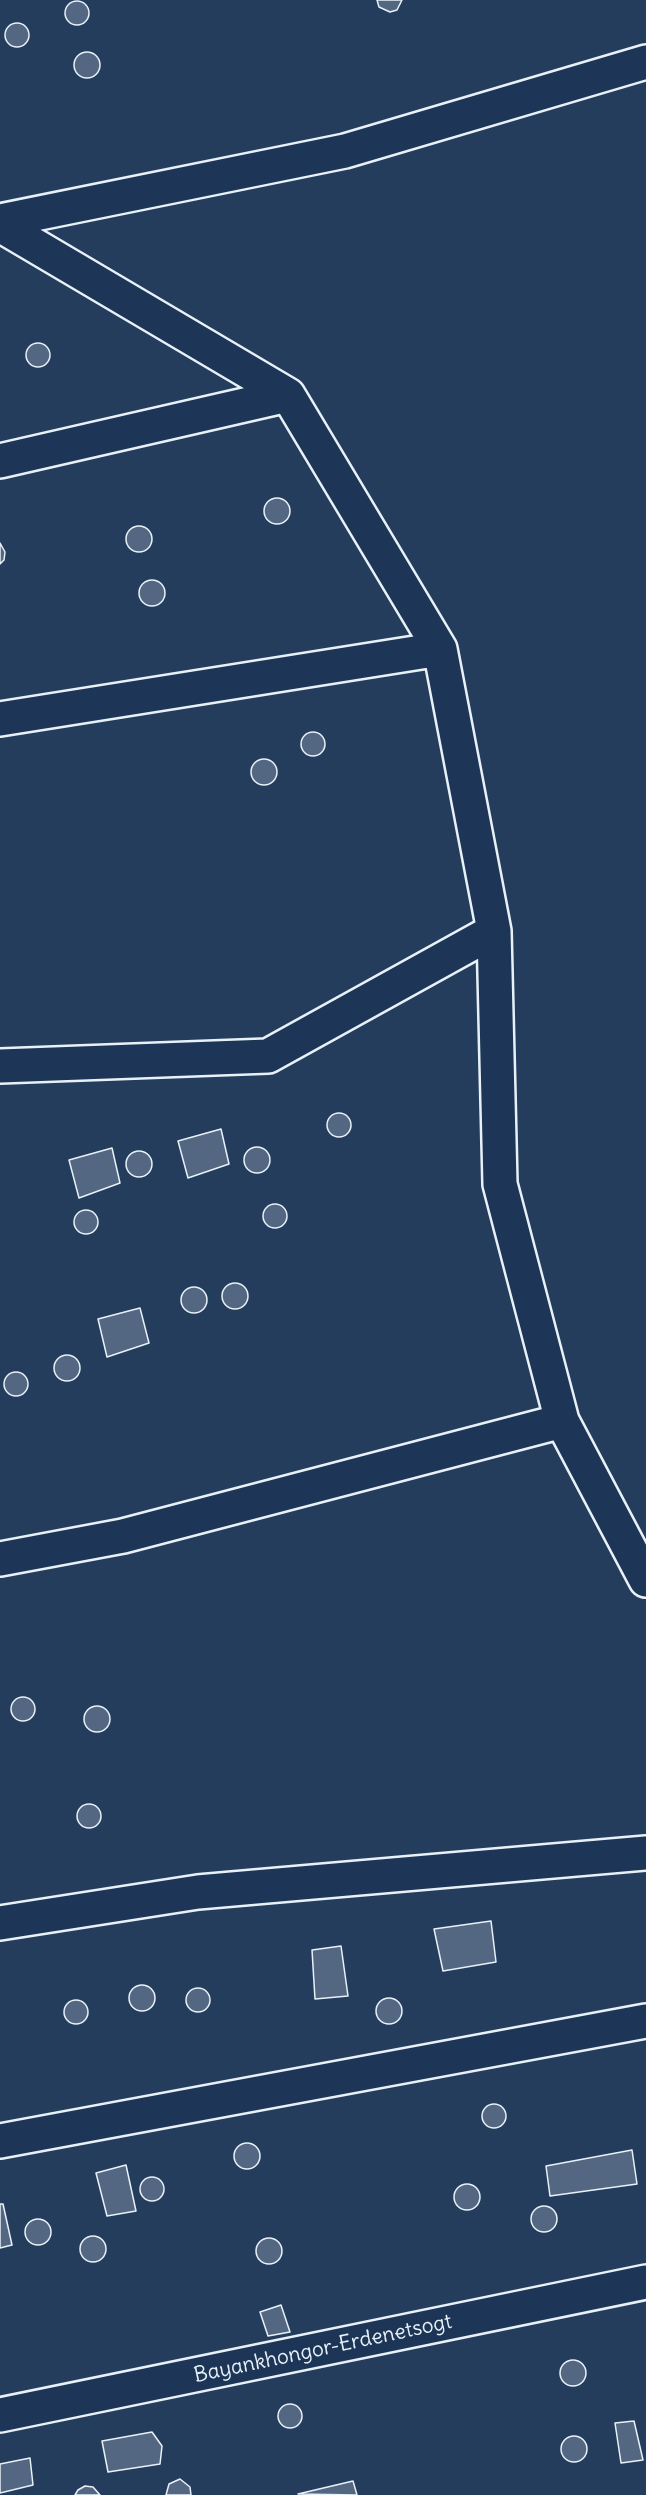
<!DOCTYPE html>
<style>
body{margin:0}
canvas{display:block;background:#253d5d}
</style>
<canvas width="646" height="2495"></canvas>
<script>
const ctx = document.querySelector('canvas').getContext('2d');
ctx.lineJoin = 'round';
function fill(path, color) { ctx.fillStyle = color; ctx.fill(path, 'evenodd'); }
const toPath = rows => new Path2D(rows.map(r => 'M' + r).join(''));
function strokePath(path, color, width, dash) { ctx.strokeStyle = color; ctx.lineWidth = width; ctx.lineCap = dash ? 'butt' : 'round'; ctx.setLineDash(dash || []); ctx.stroke(path); }
function write(font, color, halo, rows, align = 'center') {
  ctx.font = font + ' Delius,sans-serif'; ctx.lineWidth = 5; ctx.setLineDash([]); ctx.textBaseline = 'middle'; ctx.strokeStyle = halo; ctx.fillStyle = color; for (const [text, x, y, turn = 0] of rows) {
    ctx.save(); ctx.translate(x, y); ctx.rotate((+turn || 0) * Math.PI / 180); ctx.textAlign = isNaN(turn) ? turn : align; if (halo) ctx.strokeText(text, 0, 0); ctx.fillText(text, 0, 0); ctx.restore();
  }
}
const building = toPath([
 [377,0,402,0,397,10,390,12,379,7,377,0],
 '65 13a12 12 0 1 1 24 0a12 12 0 1 1-24 0Z',
 '5 35a12 12 0 1 1 24 0a12 12 0 1 1-24 0Z',
 '74 65a13 13 0 1 1 26 0a13 13 0 1 1-26 0Z',
 '26 355a12 12 0 1 1 24 0a12 12 0 1 1-24 0Z',
 '264 511a13 13 0 1 1 26 0a13 13 0 1 1-26 0Z',
 '126 539a13 13 0 1 1 26 0a13 13 0 1 1-26 0Z',
 [0,543,5,552,4,560,0,564,0,543],
 '139 593a13 13 0 1 1 26 0a13 13 0 1 1-26 0Z',
 '301 744a12 12 0 1 1 24 0a12 12 0 1 1-24 0Z',
 '251 772a13 13 0 1 1 26 0a13 13 0 1 1-26 0Z',
 '327 1125a12 12 0 1 1 24 0a12 12 0 1 1-24 0Z',
 [221,1129,229,1164,188,1178,178,1141,221,1129],
 '244 1160a13 13 0 1 1 26 0a13 13 0 1 1-26 0Z',
 [112,1148,120,1183,79,1198,69,1160,112,1148],
 '126 1164a13 13 0 1 1 26 0a13 13 0 1 1-26 0Z',
 '263 1216a12 12 0 1 1 24 0a12 12 0 1 1-24 0Z',
 '74 1222a12 12 0 1 1 24 0a12 12 0 1 1-24 0Z',
 '222 1296a13 13 0 1 1 26 0a13 13 0 1 1-26 0Z',
 '181 1300a13 13 0 1 1 26 0a13 13 0 1 1-26 0Z',
 [140,1308,149,1343,107,1357,98,1319,140,1308],
 '54 1368a13 13 0 1 1 26 0a13 13 0 1 1-26 0Z',
 '4 1384a12 12 0 1 1 24 0a12 12 0 1 1-24 0Z',
 '11 1709a12 12 0 1 1 24 0a12 12 0 1 1-24 0Z',
 '84 1719a13 13 0 1 1 26 0a13 13 0 1 1-26 0Z',
 '77 1816a12 12 0 1 1 24 0a12 12 0 1 1-24 0Z',
 [491,1921,496,1962,443,1971,434,1929,491,1921],
 [341,1946,348,1996,315,1999,312,1950,341,1946],
 '129 1998a13 13 0 1 1 26 0a13 13 0 1 1-26 0Z',
 '186 2000a12 12 0 1 1 24 0a12 12 0 1 1-24 0Z',
 '376 2011a13 13 0 1 1 26 0a13 13 0 1 1-26 0Z',
 '64 2012a12 12 0 1 1 24 0a12 12 0 1 1-24 0Z',
 '482 2116a12 12 0 1 1 24 0a12 12 0 1 1-24 0Z',
 '234 2156a13 13 0 1 1 26 0a13 13 0 1 1-26 0Z',
 [632,2150,637,2184,550,2196,546,2166,632,2150],
 [126,2165,136,2211,107,2216,96,2173,126,2165],
 '140 2189a12 12 0 1 1 24 0a12 12 0 1 1-24 0Z',
 '454 2197a13 13 0 1 1 26 0a13 13 0 1 1-26 0Z',
 [0,2204,3,2204,12,2245,0,2248,0,2204],
 '531 2219a13 13 0 1 1 26 0a13 13 0 1 1-26 0Z',
 '25 2232a13 13 0 1 1 26 0a13 13 0 1 1-26 0Z',
 '80 2249a13 13 0 1 1 26 0a13 13 0 1 1-26 0Z',
 '256 2251a13 13 0 1 1 26 0a13 13 0 1 1-26 0Z',
 [281,2305,290,2332,268,2336,260,2312,281,2305],
 '560 2373a13 13 0 1 1 26 0a13 13 0 1 1-26 0Z',
 '278 2416a12 12 0 1 1 24 0a12 12 0 1 1-24 0Z',
 [634,2421,643,2460,621,2463,615,2423,634,2421],
 [152,2432,162,2446,160,2464,108,2472,102,2441,152,2432],
 '561 2449a13 13 0 1 1 26 0a13 13 0 1 1-26 0Z',
 [30,2458,33,2485,0,2493,0,2464,30,2458],
 [180,2479,190,2487,191,2495,166,2495,169,2484,180,2479],
 [353,2481,357,2495,298,2494,353,2481],
 [85,2486,93,2487,100,2495,75,2495,78,2490,85,2486]
]);
const minor = toPath([
 [0,221,345,151,646,62],
 [0,225,288,395,440,649,494,931,500,1184,562,1421,646,1580],
 [0,461,288,395],
 [0,719,440,649],
 [0,1066,268,1056,494,931],
 [0,1559,123,1536,562,1421],
 [0,1923,198,1892,646,1853],
 [0,2141,646,2021],
 [0,2415,646,2282]
]);
const streetNames = [
 ["Bayankhongor-Erdenetsogt",323,2349,-12]
];
fill(building, '#536782');
strokePath(building, '#e8f1f8', 1.5);
strokePath(minor, '#e8f1f8', 38);
strokePath(minor, '#1d3557', 33);
write('21px', '#e8f1f8', '#1d3557', streetNames);
</script>
